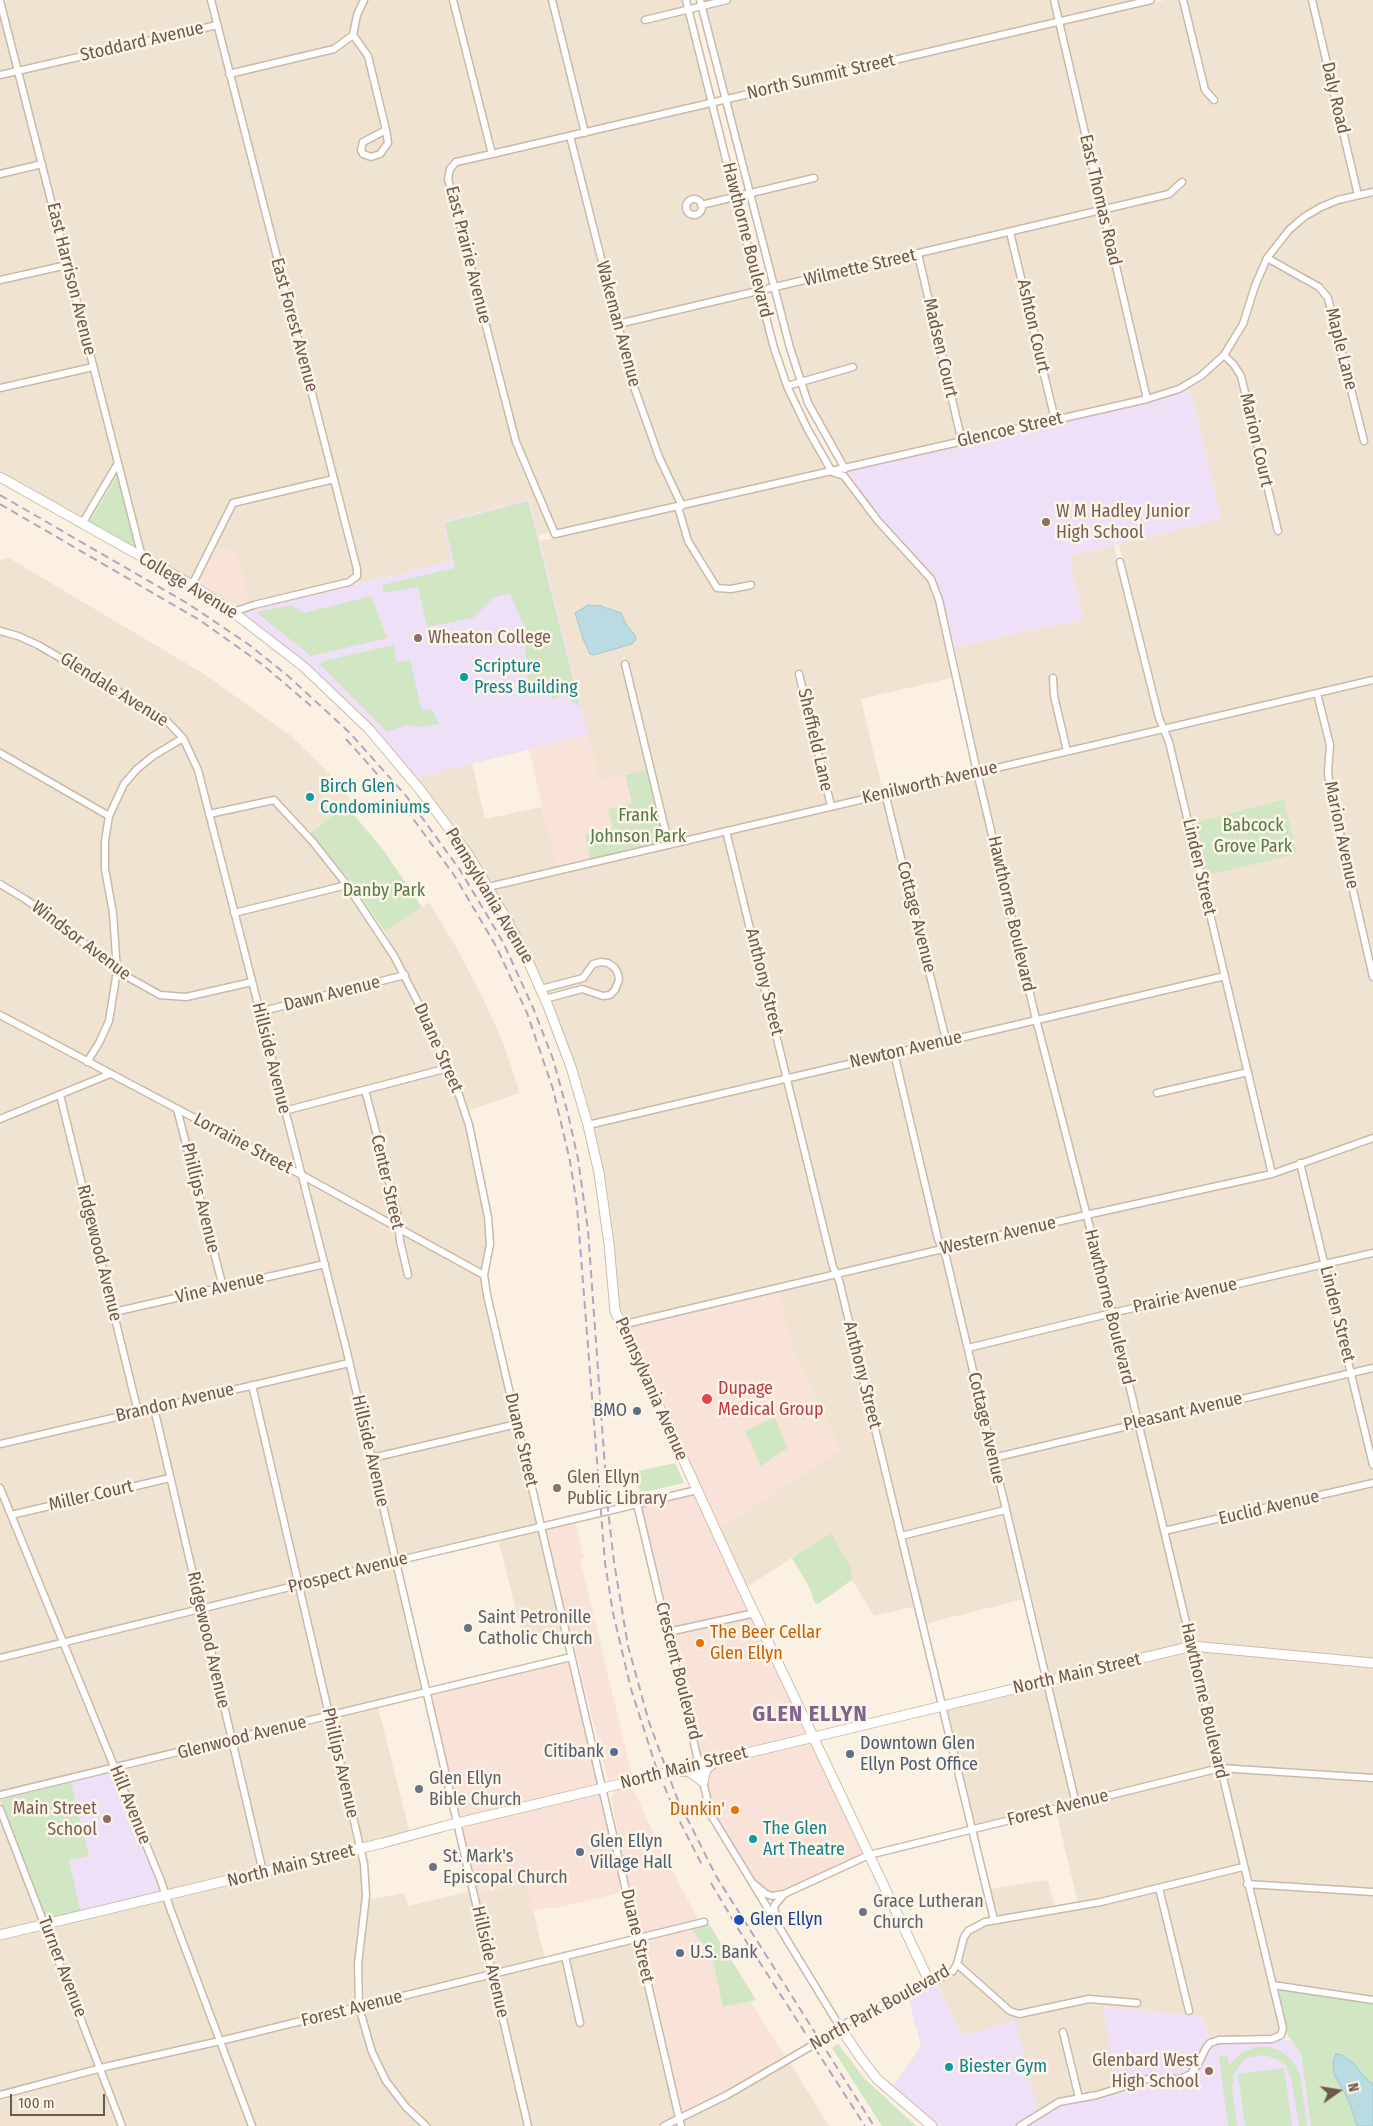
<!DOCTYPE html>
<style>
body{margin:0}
#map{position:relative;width:1373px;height:2126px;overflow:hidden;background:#faf1e3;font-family:"Fira Sans Condensed",sans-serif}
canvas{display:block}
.north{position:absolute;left:1313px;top:2066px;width:50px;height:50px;-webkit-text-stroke:4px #fdf5e8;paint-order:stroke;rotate:77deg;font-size:14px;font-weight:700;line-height:20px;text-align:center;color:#6f584b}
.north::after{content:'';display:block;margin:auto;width:18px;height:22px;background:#6f584b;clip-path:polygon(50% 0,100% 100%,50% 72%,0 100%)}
.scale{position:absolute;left:10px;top:2094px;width:95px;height:22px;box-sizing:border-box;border:2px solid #6f584b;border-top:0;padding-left:6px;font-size:15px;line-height:18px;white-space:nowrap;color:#6f584b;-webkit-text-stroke:4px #fdf5e8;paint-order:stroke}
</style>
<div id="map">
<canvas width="1373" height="2126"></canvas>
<div class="north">N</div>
<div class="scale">100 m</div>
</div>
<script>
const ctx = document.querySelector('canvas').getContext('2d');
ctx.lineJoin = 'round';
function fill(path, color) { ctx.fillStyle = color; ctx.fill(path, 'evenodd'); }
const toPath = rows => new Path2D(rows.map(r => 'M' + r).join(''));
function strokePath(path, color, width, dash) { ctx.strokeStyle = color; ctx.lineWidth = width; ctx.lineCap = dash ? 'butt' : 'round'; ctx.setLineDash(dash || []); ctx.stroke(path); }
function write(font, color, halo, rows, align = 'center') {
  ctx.font = font + ' "Fira Sans Condensed",sans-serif'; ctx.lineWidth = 5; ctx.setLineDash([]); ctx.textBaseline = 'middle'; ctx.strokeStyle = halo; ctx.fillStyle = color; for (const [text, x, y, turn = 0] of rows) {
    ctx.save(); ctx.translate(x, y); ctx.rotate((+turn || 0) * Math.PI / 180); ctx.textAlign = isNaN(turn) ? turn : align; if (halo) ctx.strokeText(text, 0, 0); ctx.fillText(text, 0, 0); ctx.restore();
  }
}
const residential = toPath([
 [3,0,683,0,758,295,783,386,828,470,538,535,529,499,443,522,452,561,250,610,237,554,193,584,143,555],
 [704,0,1052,0,1145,397,846,466,826,433,807,392,790,340],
 [1057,0,1142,0,1061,19],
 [1165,0,1373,0,1373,1135,1274,1170,1206,876,1297,854,1284,799,1193,823,1172,740,1161,717,1119,544,1221,519,1191,391,1150,401,1062,24],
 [0,13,119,473,88,524,0,474],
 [831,475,842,480,880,529,929,578,936,594,955,677,861,699,883,792,671,842,625,657,622,658,649,769,599,781,540,541],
 [1114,545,1159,728,979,769,955,647,1083,619,1069,556],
 [9,558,204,674,291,736,323,767,350,799,311,833,275,796,207,812,347,1361,0,1440,0,560],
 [1161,732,1167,743,1272,1177,1299,1167,1348,1372,1139,1420,980,774],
 [472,763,485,819,542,807,558,869,490,885,414,778],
 [976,774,1136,1421,990,1456,1002,1508,902,1531,730,833],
 [273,801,337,876,372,926,404,979,455,1089,466,1124,486,1227,487,1251,482,1277,483,1287,514,1422,373,1454,212,817],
 [724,835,784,1076,589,1123,575,1073,493,889],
 [429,902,456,947,482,996,504,1045,520,1093,467,1111,453,1067,409,975,385,932],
 [785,1080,834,1273,623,1323,616,1308,591,1126],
 [1373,1141,1373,1366,1353,1370,1303,1166],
 [835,1276,917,1606,874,1616,852,1580,853,1579,831,1533,745,1588,718,1529,840,1450,792,1347,778,1290],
 [348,1364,424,1690,332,1713,254,1387],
 [1373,1370,1373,1658,1250,1650,1195,1644,1178,1585,1140,1424],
 [251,1388,357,1847,163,1894,114,1772,0,1799,0,1447],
 [1136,1425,1189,1644,1048,1678,996,1460],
 [515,1426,538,1525,397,1558,374,1460],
 [1003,1513,1024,1599,924,1624,903,1538],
 [539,1529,564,1633,524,1642,498,1539],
 [1190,1649,1218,1767,974,1826,945,1708],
 [1195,1650,1373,1664,1373,2003,1278,1990],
 [378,1707,410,1833,362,1845,332,1718],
 [1218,1772,1241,1865,1078,1904,1056,1811],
 [0,1804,47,1920,0,1932],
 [359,1850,364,1878,363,1901,404,1893,408,1906,472,1891,525,2126,0,2126,0,1938],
 [1241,1870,1278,2021,1280,2030,1277,2034,1271,2036,1209,2038,1204,2017,1104,2007,1117,2091,1039,2116,968,2034,958,2029,936,1982,951,1975,966,1938,978,1928,994,1922],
 [1048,1880,1055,1908,996,1917,988,1889],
 [526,1883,545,1959,495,1971,477,1895],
 [635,1941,677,2117,657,2126,531,2126,496,1976],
 [790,2063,829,2126,674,2126,754,2084]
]);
const commercial = toPath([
 [214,542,237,554,249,605,233,610,193,584],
 [588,735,599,781,625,775,632,803,591,861,557,870,529,749],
 [778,1290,792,1347,840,1450,718,1529,624,1326],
 [696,1493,752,1612,670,1631,640,1506],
 [575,1521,584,1558,580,1559,632,1775,608,1780,544,1528],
 [754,1615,811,1736,701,1763,670,1634],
 [570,1659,600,1788,459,1821,429,1692],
 [812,1739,867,1854,765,1902,712,1814,700,1766],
 [631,1784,656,1839,699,1921,638,1936,611,1797,618,1789],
 [601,1792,624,1892,556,1908,548,1907,533,1911,525,1883,477,1895,460,1825],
 [690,1927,712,1957,723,2007,750,2001,787,2059,681,2117,639,1940]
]);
const education = toPath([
 [1191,391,1221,519,1069,556,1083,619,955,647,941,592,934,577,866,503,844,472],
 [529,499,588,735,414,778,370,726,240,613,451,561,443,522],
 [114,1771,163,1894,81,1913,69,1860,89,1856,71,1782],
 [936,1982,958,2029,968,2034,1016,2021,1039,2115,1054,2106,1117,2091,1103,2007,1204,2017,1211,2044,1219,2041,1291,2040,1301,2053,1311,2126,937,2126,891,2089,921,2046,908,1996]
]);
const green = toPath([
 [119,473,139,553,88,524],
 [528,501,580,707,563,694,553,700,546,679,528,682,524,627,510,593,494,597,473,618,427,627,418,587,384,593,382,585,455,568,445,523],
 [371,596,387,638,311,656,256,612,292,605,304,613],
 [394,645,397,662,410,660,422,711,432,709,439,724,421,727,406,725,387,732,319,664,324,661],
 [649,769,667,844,591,861,585,835,613,828,608,809,632,803,625,775],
 [1284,799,1297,854,1206,876,1193,823],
 [345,804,384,851,422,907,385,932,350,881,311,833],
 [775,1417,787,1448,761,1466,745,1431],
 [675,1463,684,1483,640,1493,634,1472],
 [831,1533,850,1566,853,1579,818,1604,815,1603,809,1587,792,1558],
 [71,1782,89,1856,69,1860,81,1913,47,1920,0,1800],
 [704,1924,709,1924,756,2000,723,2007,712,1957,690,1927],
 [1278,1990,1373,2003,1373,2126,1311,2126,1301,2053,1288,2036],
 [838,2044,865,2079,916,2126,882,2126,832,2048],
 [1256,2047,1269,2047,1279,2050,1290,2058,1296,2067,1300,2075,1307,2126,1299,2126,1291,2077,1286,2066,1277,2059,1263,2055,1247,2058,1241,2063,1234,2073,1232,2088,1237,2126,1228,2126,1219,2056,1228,2055,1229,2065,1241,2053],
 [1284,2068,1292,2126,1245,2126,1238,2074]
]);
const water = toPath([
 [588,605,601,606,621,613,626,624,635,635,636,639,632,644,594,655,590,654,583,639,575,613,588,605],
 [1336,2054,1342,2055,1353,2063,1367,2080,1373,2084,1373,2126,1357,2126,1349,2101,1334,2074,1333,2062,1336,2054]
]);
const street = toPath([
 [211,0,357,569,357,576,349,582,254,605,233,612],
 [453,0,492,154,456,162,450,169,448,179,516,442,555,534,1147,399,1179,389,1201,376,1224,355,1243,324,1255,286,1267,258,1289,230,1304,217,1321,207,1338,200,1373,192],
 [552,0,585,133],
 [686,0,756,279,774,348,787,386,807,428,832,472,844,476,878,521,931,579,939,600,977,772,1036,1019,1112,1313,1283,2028,1281,2035,1272,2039,1219,2040,1210,2043,1206,2048,1198,2064,1191,2074,1185,2077,1178,2079,1148,2079,1097,2095,1059,2102,1020,2126],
 [700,0,790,348,808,403,845,469],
 [1054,0,1147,399],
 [1183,0,1205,90,1214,100],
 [1312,0,1358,195],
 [0,1,142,557],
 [645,20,727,0],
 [353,35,368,56,386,130,363,142,361,150,363,154,371,157,380,154,388,143,386,130],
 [229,74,334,49,353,35,357,15,364,0],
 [0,75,217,25],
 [570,136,633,384,659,457,682,506,678,507,688,541,717,588,731,589,751,585],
 [492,154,1151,0],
 [0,174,42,164],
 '686 207a8 8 0 1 1 16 0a8 8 0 1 1-16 0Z',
 [701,205,814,178],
 [1010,232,1055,420],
 [918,254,962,442],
 [1267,258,1319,287,1328,298,1364,441],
 [0,280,67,265],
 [618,324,1169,194,1182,182],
 [1224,355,1234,365,1241,376,1278,531],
 [787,386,853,367],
 [0,388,93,367],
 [82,524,118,463],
 [1120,562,1159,718,1169,742,1272,1174],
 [192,585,233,503,334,479],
 [0,631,18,636,38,645,164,718,183,738,198,770,346,1348,528,2126],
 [625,664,669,845],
 [799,674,831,806],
 [1053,678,1054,696,1067,751],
 [1317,693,1330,745,1328,772,1330,790,1373,977],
 [0,753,109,816],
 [885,793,946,1040],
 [209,814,274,800,313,842,347,885,394,956,428,1022,459,1095,469,1125,488,1217,490,1244,484,1275,487,1295,681,2126],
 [726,831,833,1267,839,1280,994,1920],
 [0,884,25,899,65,927,117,971,160,995,186,997,252,982],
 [488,887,1373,680],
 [234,913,347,885],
 [541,989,583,978,593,964,601,962,608,963,615,968,618,974,619,980,615,990,610,995,603,996,582,989,545,999],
 [259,1012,405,975],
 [0,1015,287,1167,484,1275],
 [894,1053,938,1239,946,1257,1076,1804],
 [87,1062,99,1043,109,1021,117,971,113,913,105,869,105,841,109,816,124,784,137,769,153,756,183,738],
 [365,1090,397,1212,400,1241,408,1275],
 [1157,1093,1248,1072],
 [60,1095,138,1412],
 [177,1109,223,1287],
 [284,1111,448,1068],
 [0,1119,110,1074],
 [588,1125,1225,976],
 [1300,1163,1373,1465],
 [114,1312,325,1264],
 [621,1325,1086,1215,1272,1174,1373,1138],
 [968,1348,1112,1313,1373,1253],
 [252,1385,364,1864,366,1896,358,1964,359,2007,372,2052,386,2081,406,2107,426,2126],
 [154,1408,263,1872],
 [0,1444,349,1363],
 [372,1458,517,1424],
 [993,1458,1373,1368],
 [0,1488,161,1881,171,1911,252,2126],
 [637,1504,711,1815,840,2027],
 [11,1515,170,1478],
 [1164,1531,1373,1483],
 [901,1536,1005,1510],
 [668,1632,755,1613],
 [0,1658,396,1561,697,1490],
 [0,1795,571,1657],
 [0,1809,122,2126],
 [754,1884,766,1894,772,1896,784,1894],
 [1247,1884,1373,1892],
 [1159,1888,1189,2011],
 [777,1921,774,1906,784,1894,869,1855,1220,1768,1373,1778],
 [565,1956,580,2023],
 [957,1964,1010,2011,1019,2014,1089,1999,1137,2003],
 [1273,1985,1373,2000],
 [1063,2032,1079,2098],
 [0,2095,109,2066,220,2041,704,1922],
 [664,2126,727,2095,813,2045,848,2022,944,1976,953,1971,957,1964,964,1937,968,1931,985,1922,1101,1902,1243,1867]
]);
const secondary = toPath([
 [0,477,192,585,233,612,304,667,369,729,421,791,468,854,507,920,525,954,548,1006,571,1067,588,1125,599,1173,609,1244,615,1311,740,1583,930,1983],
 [677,1771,690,1772,703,1782,706,1769,718,1760],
 [0,1935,383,1843,445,1826,674,1771,698,1762,718,1760,814,1737,1192,1646,1373,1663],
 [840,2027,860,2057,877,2079,932,2126]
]);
const rail = toPath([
 [0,495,187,603,248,644,287,675,350,733,407,797,460,870,503,942,534,1010,553,1059,568,1114,578,1159,588,1230,608,1510,614,1562,628,1646,649,1722,677,1798,716,1876,874,2126],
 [0,504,201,621,263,665,311,706],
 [346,739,379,776],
 [406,809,454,875,496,946,527,1013,553,1089,570,1161,577,1206,605,1563,613,1613,631,1689,656,1767,677,1816,702,1865],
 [711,1883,737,1927,865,2126]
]);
const markers = [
 [1046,522,5,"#8d6e63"],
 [418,638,5,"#8d6e63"],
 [464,677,5,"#0f9aa8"],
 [310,797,5,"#0f9aa8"],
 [707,1399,6,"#e0444e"],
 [637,1411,5,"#5c6f8a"],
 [557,1488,5,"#8d6e63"],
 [468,1628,5,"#6b7280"],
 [700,1643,5,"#e8710a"],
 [614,1752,5,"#5c6f8a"],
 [850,1754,5,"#5c6f8a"],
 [419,1789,5,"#6b7280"],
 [735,1810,5,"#e8710a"],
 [107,1819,5,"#8d6e63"],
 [753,1839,5,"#0f9aa8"],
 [580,1852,5,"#5c6f8a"],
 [433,1867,5,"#6b7280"],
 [863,1912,5,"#6b7280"],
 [739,1920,6,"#1a4fb4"],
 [680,1953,5,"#5c6f8a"],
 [949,2067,5,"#0f9aa8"],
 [1209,2071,5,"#8d6e63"]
];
const streetNames = [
 ["Stoddard Avenue",142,42,-13],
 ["North Summit Street",821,77,-13],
 ["Daly Road",1335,98,77],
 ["East Thomas Road",1100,200,77],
 ["Hawthorne Boulevard",747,240,76],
 ["East Prairie Avenue",468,255,76],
 ["Wilmette Street",860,268,-13],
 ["East Harrison Avenue",71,279,76],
 ["Wakeman Avenue",618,324,75],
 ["East Forest Avenue",294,325,75],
 ["Ashton Court",1033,326,77],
 ["Madsen Court",940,348,77],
 ["Maple Lane",1341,349,76],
 ["Glencoe Street",1010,430,-13],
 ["Marion Court",1256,440,77],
 ["College Avenue",188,586,31],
 ["Glendale Avenue",114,690,32],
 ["Sheffield Lane",815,740,77],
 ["Kenilworth Avenue",930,783,-13],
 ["Marion Avenue",1341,835,78],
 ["Linden Street",1199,867,77],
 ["Pennsylvania Avenue",489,896,59],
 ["Hawthorne Boulevard",1011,914,77],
 ["Cottage Avenue",916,917,76],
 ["Windsor Avenue",81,941,37],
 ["Anthony Street",764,982,76],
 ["Dawn Avenue",332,994,-14],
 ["Duane Street",438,1048,66],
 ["Newton Avenue",906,1050,-13],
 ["Hillside Avenue",271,1058,76],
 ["Lorraine Street",243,1144,28],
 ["Center Street",387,1182,77],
 ["Phillips Avenue",200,1198,76],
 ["Western Avenue",998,1236,-13],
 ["Ridgewood Avenue",99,1253,76],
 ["Vine Avenue",220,1288,-13],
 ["Prairie Avenue",1185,1296,-13],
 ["Hawthorne Boulevard",1109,1307,76],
 ["Linden Street",1337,1314,76],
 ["Anthony Street",862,1375,76],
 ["Pennsylvania Avenue",651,1389,66],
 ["Brandon Avenue",175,1403,-13],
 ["Pleasant Avenue",1183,1412,-13],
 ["Cottage Avenue",986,1428,77],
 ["Duane Street",521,1440,77],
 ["Hillside Avenue",370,1451,77],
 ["Miller Court",91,1496,-13],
 ["Euclid Avenue",1269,1508,-13],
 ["Prospect Avenue",348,1573,-14],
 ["Ridgewood Avenue",208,1640,77],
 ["Crescent Boulevard",678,1671,76],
 ["North Main Street",1077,1674,-13],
 ["Hawthorne Boulevard",1204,1701,77],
 ["Glenwood Avenue",242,1738,-14],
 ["Phillips Avenue",340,1763,77],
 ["North Main Street",684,1768,-14],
 ["Hill Avenue",130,1805,68],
 ["Forest Avenue",1058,1808,-14],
 ["North Main Street",291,1866,-14],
 ["Duane Street",637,1936,77],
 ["Hillside Avenue",490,1962,77],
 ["Turner Avenue",62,1967,69],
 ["North Park Boulevard",880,2008,-29],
 ["Forest Avenue",352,2009,-14]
];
const educationNames = [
 ["W M Hadley Junior",1056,512],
 ["High School",1056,533],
 ["Wheaton College",428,638],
 ["Glen Ellyn",567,1478],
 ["Public Library",567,1499],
 ["Main Street",97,1809,"right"],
 ["School",97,1830,"right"],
 ["Glenbard West",1199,2061,"right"],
 ["High School",1199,2082,"right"]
];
const cultureNames = [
 ["Scripture",474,667],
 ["Press Building",474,688],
 ["Birch Glen",320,787],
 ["Condominiums",320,808],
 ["The Glen",763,1829],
 ["Art Theatre",763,1850],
 ["Biester Gym",959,2067]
];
const parkNames = [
 ["Frank",638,816],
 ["Johnson Park",638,837],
 ["Babcock",1253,826],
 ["Grove Park",1253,847],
 ["Danby Park",384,891]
];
const healthNames = [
 ["Dupage",718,1389],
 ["Medical Group",718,1410]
];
const serviceNames = [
 ["BMO",627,1411,"right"],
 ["Downtown Glen",860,1744],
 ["Ellyn Post Office",860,1765],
 ["Citibank",604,1752,"right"],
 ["Glen Ellyn",590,1842],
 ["Village Hall",590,1863],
 ["U.S. Bank",690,1953]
];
const worshipNames = [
 ["Saint Petronille",478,1618],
 ["Catholic Church",478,1639],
 ["Glen Ellyn",429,1779],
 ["Bible Church",429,1800],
 ["St. Mark's",443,1857],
 ["Episcopal Church",443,1878],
 ["Grace Lutheran",873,1902],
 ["Church",873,1923]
];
const foodNames = [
 ["The Beer Cellar",710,1633],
 ["Glen Ellyn",710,1654],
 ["Dunkin'",725,1810,"right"]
];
const transitNames = [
 ["Glen Ellyn",750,1920]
];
const districtNames = [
 ["GLEN ELLYN",810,1715]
];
fill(residential, '#f1e3d2');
fill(commercial, '#f9e2d7');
fill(education, '#eee0f6');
fill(green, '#d1e6c3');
fill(water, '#b9dbe1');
strokePath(water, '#a0cad2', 1);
strokePath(street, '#c9b9aa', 9);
strokePath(secondary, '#cebbab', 11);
strokePath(street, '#fff', 6);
strokePath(secondary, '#fff', 9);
strokePath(rail, '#b4a3c1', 2, [8, 5]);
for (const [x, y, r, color] of markers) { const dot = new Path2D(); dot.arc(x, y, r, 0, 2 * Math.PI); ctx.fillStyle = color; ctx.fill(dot); strokePath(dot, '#fdf5e8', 2); }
write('18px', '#6f584b', '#fdf5e8', streetNames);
write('18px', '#785e54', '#fdf5e8', educationNames, 'left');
write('18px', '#0d838f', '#fdf5e8', cultureNames, 'left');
write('18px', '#557a47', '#fdf5e8', parkNames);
write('18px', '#be3a42', '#fdf5e8', healthNames, 'left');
write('18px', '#4e5e75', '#fdf5e8', serviceNames, 'left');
write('18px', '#5b616d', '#fdf5e8', worshipNames, 'left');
write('18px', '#c56008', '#fdf5e8', foodNames, 'left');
write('18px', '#164399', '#fdf5e8', transitNames, 'left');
ctx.letterSpacing = '1px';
write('bold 22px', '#7e638c', '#fdf5e8', districtNames);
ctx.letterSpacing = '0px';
</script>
